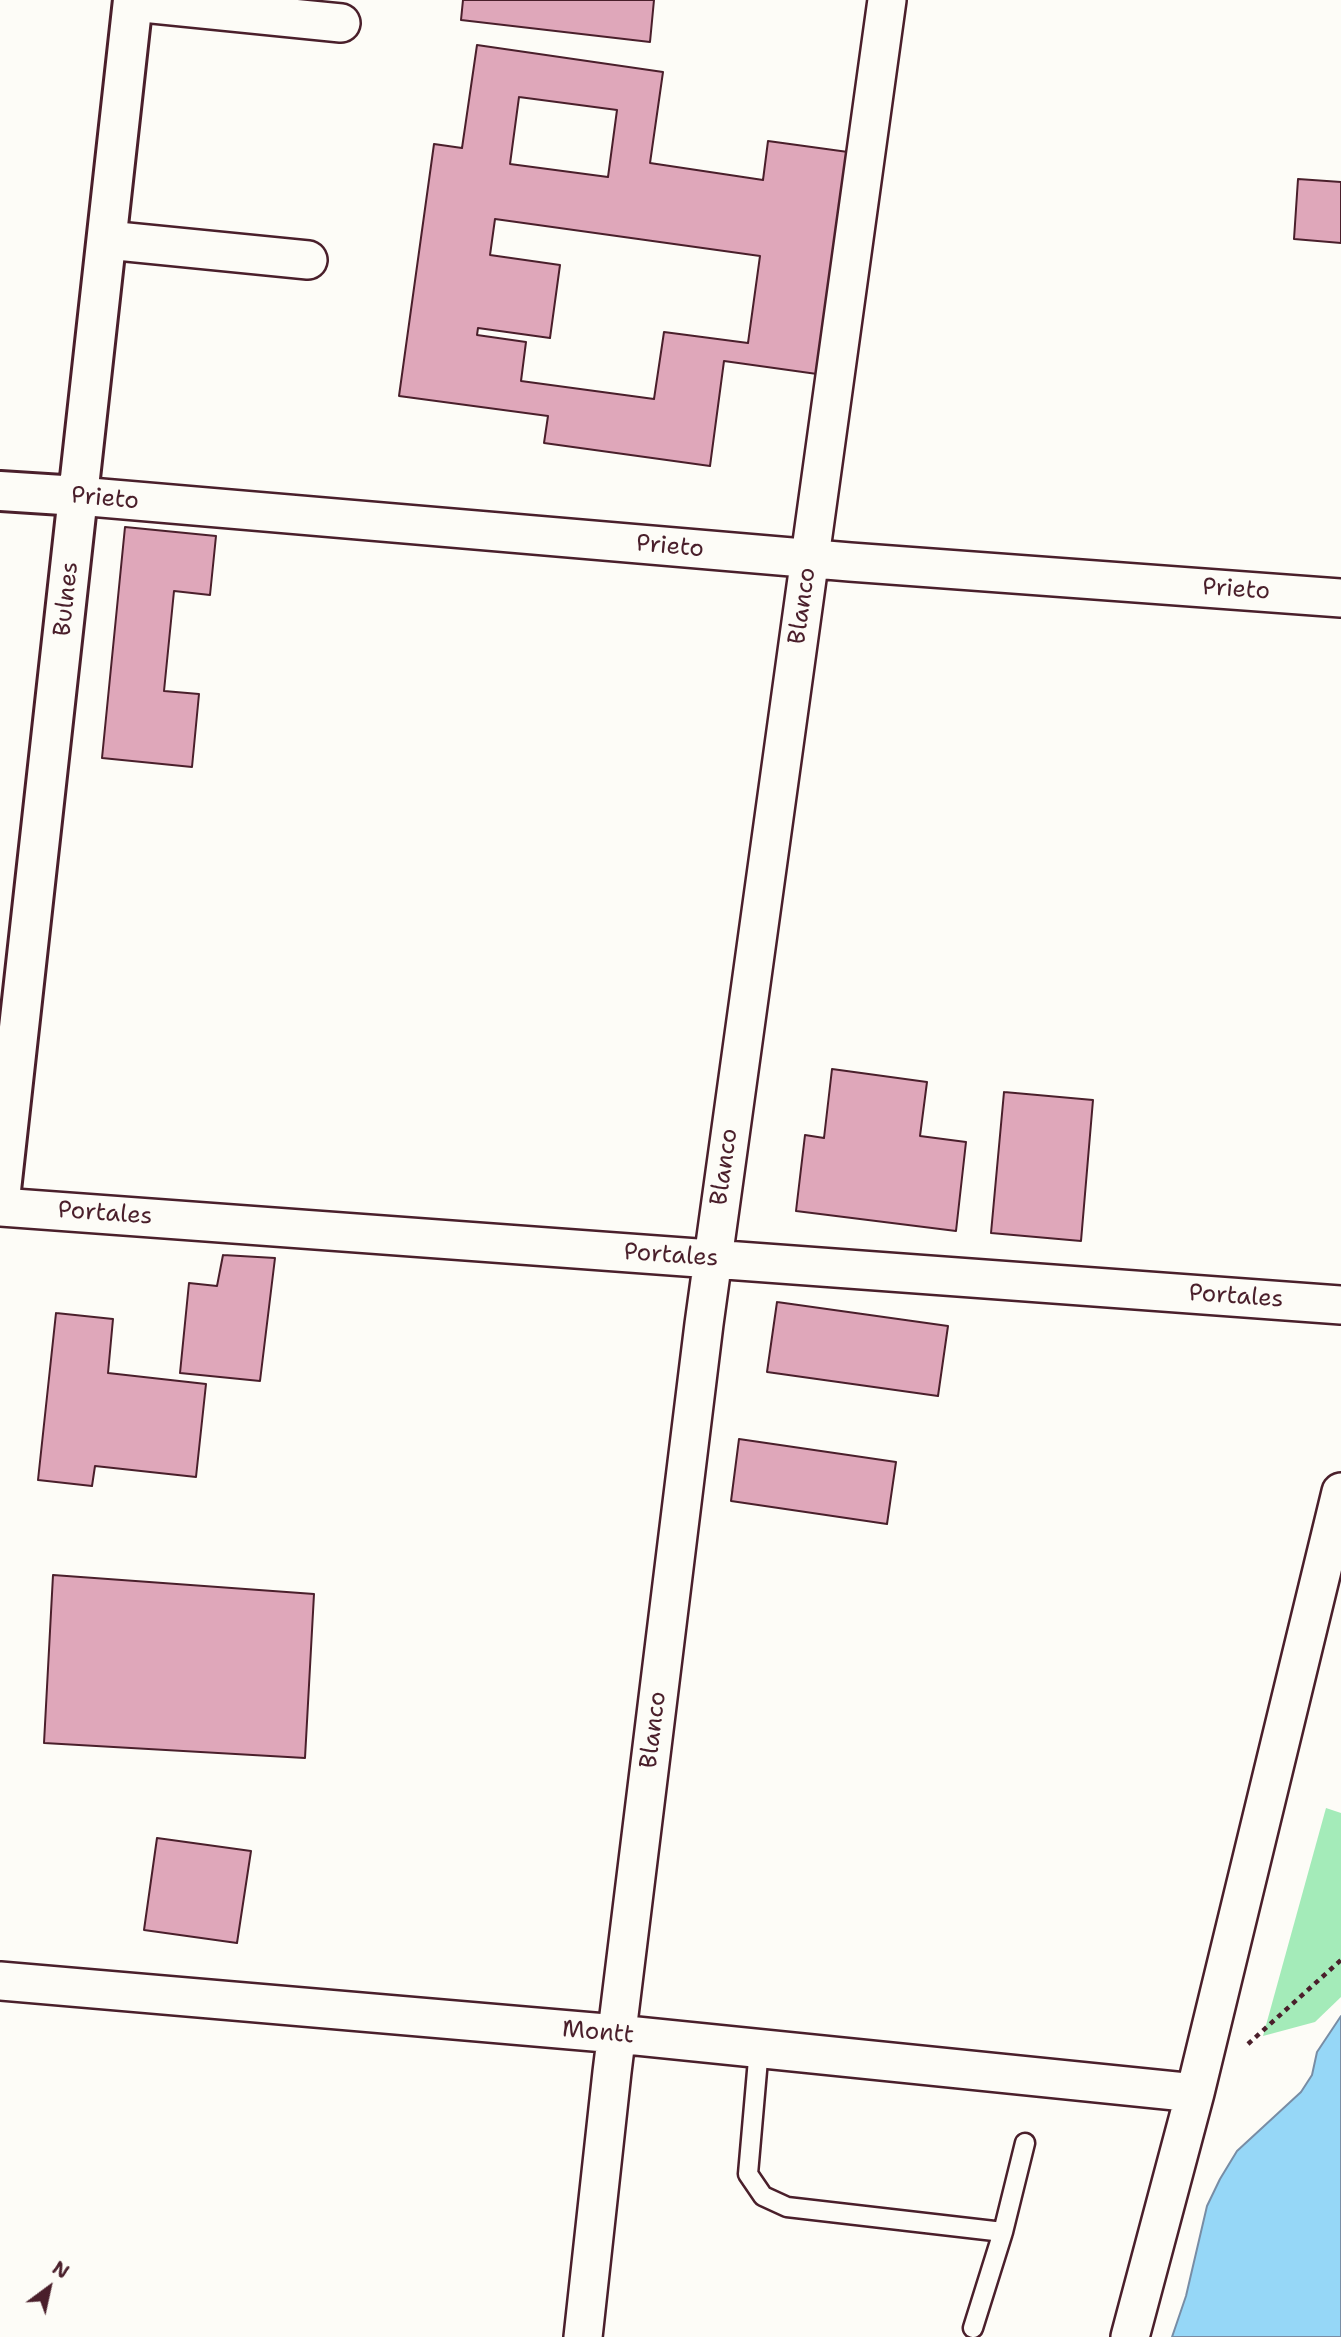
<!DOCTYPE html>
<style>
body{margin:0}
#map{position:relative;width:1341px;height:2337px;overflow:hidden;background:#fdfcf7;font-family:"Shantell Sans",sans-serif}
canvas{display:block}
.north{position:absolute;left:14px;top:2253px;width:70px;height:70px;-webkit-text-stroke:5px #fdfcf7;paint-order:stroke;rotate:33deg;font-size:19px;font-weight:700;line-height:28px;text-align:center;color:#4a1f2b}
.north::after{content:'';display:block;margin:auto;width:24px;height:32px;background:#4a1f2b;clip-path:polygon(50% 0,100% 100%,50% 72%,0 100%)}
</style>
<div id="map">
<canvas width="1341" height="2337"></canvas>
<div class="north">N</div>
</div>
<script>
const ctx = document.querySelector('canvas').getContext('2d');
ctx.lineJoin = 'round';
function fill(path, color) { ctx.fillStyle = color; ctx.fill(path, 'evenodd'); }
const toPath = rows => new Path2D(rows.map(r => 'M' + r).join(''));
function strokePath(path, color, width, dash) { ctx.strokeStyle = color; ctx.lineWidth = width; ctx.lineCap = dash ? 'butt' : 'round'; ctx.setLineDash(dash || []); ctx.stroke(path); }
function write(font, color, halo, rows, align = 'center') {
  ctx.font = font + ' "Shantell Sans",sans-serif'; ctx.lineWidth = 7; ctx.setLineDash([]); ctx.textBaseline = 'middle'; ctx.strokeStyle = halo; ctx.fillStyle = color; for (const [text, x, y, turn = 0] of rows) {
    ctx.save(); ctx.translate(x, y); ctx.rotate((+turn || 0) * Math.PI / 180); ctx.textAlign = isNaN(turn) ? turn : align; if (halo) ctx.strokeText(text, 0, 0); ctx.fillText(text, 0, 0); ctx.restore();
  }
}
const green = toPath([
 [1326,1808,1341,1813,1341,1997,1315,2022,1263,2036]
]);
const water = toPath([
 [1341,2016,1341,2337,1172,2337,1186,2296,1207,2206,1220,2179,1237,2151,1301,2092,1312,2075,1317,2052,1341,2016]
]);
const building = toPath([
 [463,0,654,0,650,42,461,20,463,0],
 [477,45,663,72,650,163,763,180,768,141,848,152,817,374,724,361,710,466,544,443,548,416,399,396,434,144,462,148,477,45],
 [519,97,617,110,608,177,510,164,519,97],
 [495,219,760,256,748,343,664,332,654,399,521,381,526,342,477,335,478,328,550,338,560,265,490,255,495,219],
 [1298,179,1341,182,1341,243,1294,239,1298,179],
 [125,527,216,536,210,595,174,591,164,691,199,694,192,767,102,758,125,527],
 [832,1069,927,1082,920,1136,966,1142,956,1231,796,1211,805,1135,824,1138,832,1069],
 [1004,1092,1093,1100,1081,1241,991,1233,1004,1092],
 [223,1255,275,1258,260,1381,180,1373,189,1283,217,1286,223,1255],
 [777,1302,948,1326,938,1396,767,1372,777,1302],
 [56,1313,113,1319,108,1373,206,1384,196,1477,95,1466,92,1486,38,1480,56,1313],
 [739,1439,896,1462,887,1524,731,1501,739,1439],
 [53,1575,314,1594,305,1758,44,1743,53,1575],
 [157,1838,251,1851,237,1943,144,1930,157,1838]
]);
const path = toPath([
 [1248,2044,1341,1960]
]);
const service = toPath([
 [759,2048,748,2174,763,2196,787,2207,1003,2232],
 [973,2328,1003,2232,1025,2143]
]);
const minor = toPath([
 [133,2,341,23],
 [107,240,308,260],
 [78,496,850,562,1341,598],
 [0,1207,1341,1305],
 [0,1981,617,2034,1195,2093],
 [583,2337,612,2072,704,1324,887,0],
 [1130,2337,1195,2093,1341,1492]
]);
const tertiary = toPath([
 [0,491,78,496],
 [0,1199,133,0]
]);
const streetNames = [
 ["Prieto",105,499,5],
 ["Prieto",670,547,5],
 ["Prieto",1236,590,4],
 ["Bulnes",67,599,-84],
 ["Blanco",803,606,-82],
 ["Blanco",725,1167,-82],
 ["Portales",105,1214,4],
 ["Portales",671,1256,4],
 ["Portales",1236,1297,4],
 ["Blanco",654,1730,-83],
 ["Montt",598,2033,5]
];
fill(green, '#a4ebb9');
fill(water, '#96d7f7');
strokePath(water, '#788da5', 2);
fill(building, '#dfa7ba');
strokePath(building, '#4a1f2b', 2);
strokePath(service, '#4a1f2b', 23);
strokePath(minor, '#4a1f2b', 42);
strokePath(tertiary, '#4a1f2b', 44);
strokePath(path, '#4a1f2b', 4.5, [5, 5]);
strokePath(service, '#fdfcf7', 18);
strokePath(minor, '#fdfcf7', 37);
strokePath(tertiary, '#fdfcf7', 38);
write('24px', '#4a1f2b', '#fdfcf7', streetNames);
</script>
